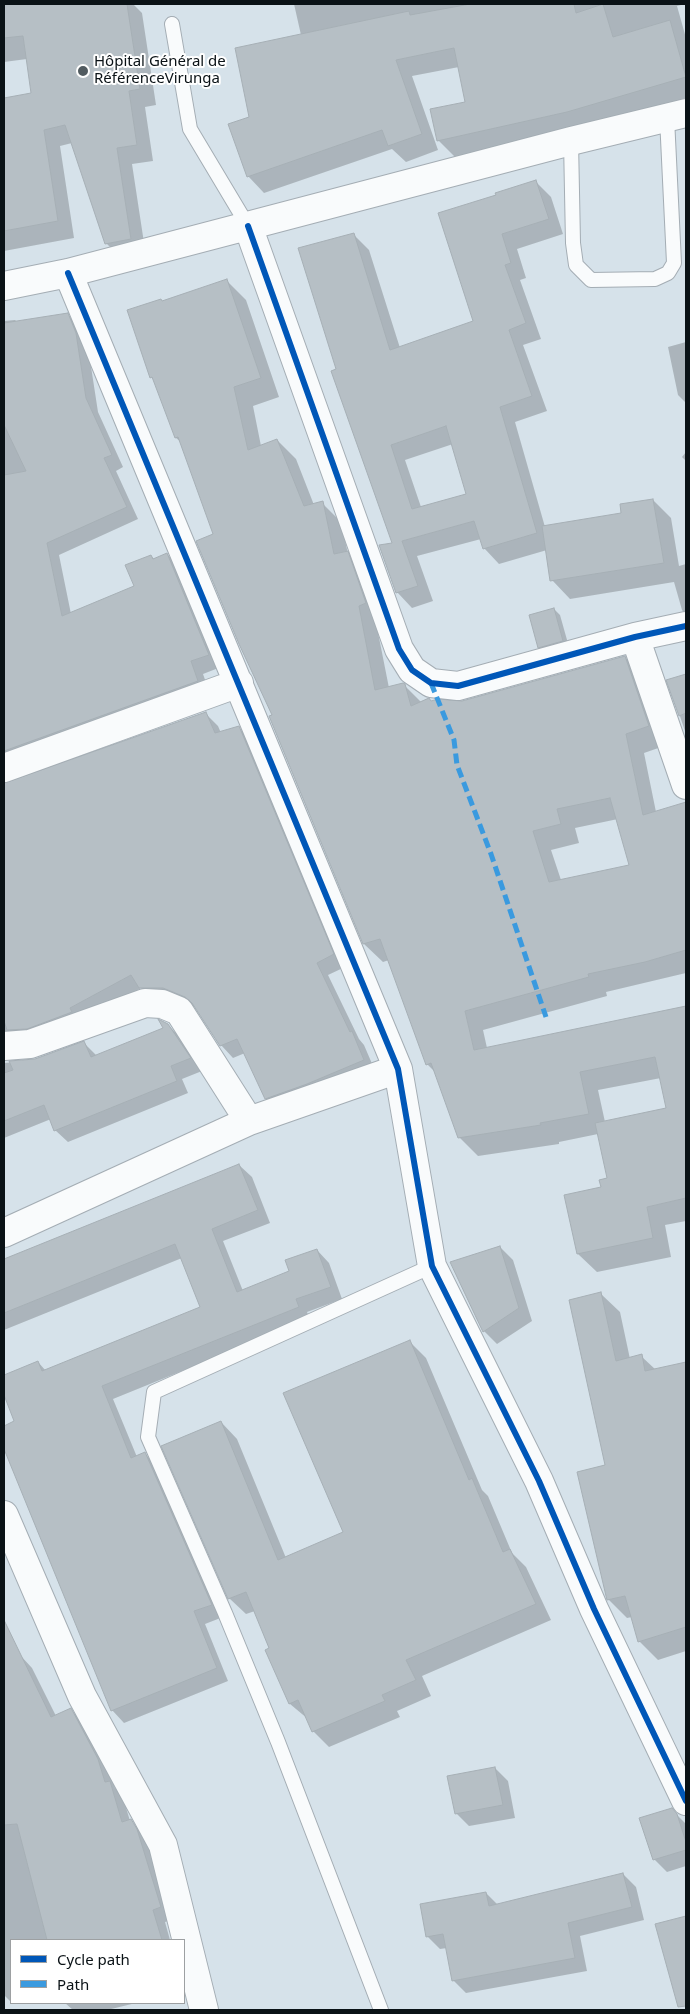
<!DOCTYPE html>
<meta charset="utf-8">
<style>
body{margin:0}
#map{position:relative;width:690px;height:2014px;overflow:hidden;background:#d6e2ea;font-family:"Noto Sans",sans-serif}
canvas{display:block}
.frame{position:absolute;inset:0;border:5px solid #0a1216;pointer-events:none}
.legend{position:absolute;left:10px;top:1939px;width:175px;height:65px;box-sizing:border-box;background:#fff;border:1px solid #9da0a2;margin:0;padding:6px 9px;list-style:none;font-size:15px;color:#0a1216}
.legend li{display:flex;align-items:center;gap:10px;height:25px}
.legend b{width:25px;border:1px solid #9da0a2}
</style>
<div id="map">
<canvas width="690" height="2014"></canvas>
<div class="frame"></div>
<ul class="legend">
<li><b style="height:6px;background:#0057b8"></b>Cycle path</li>
<li><b style="height:6px;background:#3a9adf"></b>Path</li>
</ul>
</div>
<script>
const ctx = document.querySelector('canvas').getContext('2d');
ctx.lineJoin = 'round';
function fill(path, color) { ctx.fillStyle = color; ctx.fill(path, 'evenodd'); }
const toPath = rows => new Path2D(rows.map(r => 'M' + r).join(''));
function strokePath(path, color, width, dash) { ctx.strokeStyle = color; ctx.lineWidth = width; ctx.lineCap = dash ? 'butt' : 'round'; ctx.setLineDash(dash || []); ctx.stroke(path); }
function write(font, color, halo, rows, align = 'center') {
  ctx.font = font + ' "Noto Sans",sans-serif'; ctx.lineWidth = 4; ctx.setLineDash([]); ctx.textBaseline = 'middle'; ctx.strokeStyle = halo; ctx.fillStyle = color; for (const [text, x, y, turn = 0] of rows) {
    ctx.save(); ctx.translate(x, y); ctx.rotate((+turn || 0) * Math.PI / 180); ctx.textAlign = isNaN(turn) ? turn : align; if (halo) ctx.strokeText(text, 0, 0); ctx.fillText(text, 0, 0); ctx.restore();
  }
}
const shadow = toPath([
 [4,4,133,4,142,13,156,105,145,107,153,161,132,164,146,256,122,259,106,243,72,143,60,146,74,238,4,251,4,99,33,94,27,59,4,62],
 [294,4,685,4,677,6,686,38,686,98,584,128,455,157,438,140,466,103,459,67,412,76,438,150,406,162,392,149,264,193,248,176,251,117,301,35],
 [535,181,551,197,563,234,517,249,526,278,520,280,541,339,523,345,547,411,515,422,545,527,623,514,653,500,671,518,679,566,686,564,686,615,682,610,674,582,570,599,552,580,547,550,499,564,484,548,481,539,417,556,433,601,412,608,397,592,393,544,337,370,353,234,369,250,400,348,474,322,498,196],
 [453,444,468,495,421,507,405,460],
 [227,281,246,300,279,397,253,406,261,446,277,440,296,459,314,505,322,503,341,522,348,554,366,572,389,688,404,685,422,703,462,702,625,657,643,676,667,745,644,753,656,812,686,804,686,973,606,992,607,996,483,1030,487,1048,686,1007,686,1221,665,1225,671,1257,597,1272,578,1254,602,1188,608,1179,598,1134,559,1142,559,1144,478,1156,459,1137,435,1072,427,1064,389,960,383,962,364,944,273,716,215,534,181,442,176,438,155,382,151,377,163,302],
 [618,819,631,866,561,880,551,850,579,843,575,828],
 [661,1078,668,1109,605,1122,598,1090],
 [67,314,80,327,88,347,98,412,123,467,116,471,138,519,59,555,71,614,136,587,151,556,154,559,167,554,179,567,221,667,203,674,210,694,4,772,4,321,15,320,17,322],
 [686,342,686,403,678,395,668,347],
 [686,452,686,461,682,457],
 [554,609,560,615,569,647,546,653,539,647],
 [686,676,686,734,668,681],
 [205,713,218,726,221,733,238,727,251,740,345,967,328,975,359,1039,364,1045,376,1073,279,1111,266,1098,245,1053,233,1058,221,1045,197,1008,177,1000,153,1000,141,988,82,1021,4,1050,4,784,10,784],
 [168,1025,181,1038,202,1071,182,1079,188,1093,68,1142,55,1130,51,1119,4,1138,4,1063,31,1061,84,1043,97,1056,165,1028],
 [239,1165,252,1177,270,1223,223,1241,243,1291,291,1271,317,1250,329,1263,342,1299,307,1312,310,1319,113,1399,137,1457,145,1454,157,1466,223,1617,205,1624,228,1681,124,1723,112,1710,4,1446,4,1427,16,1422,4,1392,4,1376,38,1362,46,1371,202,1307,182,1258,4,1330,4,1260],
 [500,1247,513,1260,532,1321,497,1344,484,1331,452,1262],
 [601,1294,620,1312,630,1359,641,1356,656,1370,686,1363,686,1651,658,1660,639,1641,632,1617,627,1618,608,1599],
 [410,1342,426,1358,482,1490,488,1496,512,1553,526,1567,551,1620,422,1676,431,1696,397,1711,400,1717,329,1747,313,1731,308,1719,290,1704,255,1611,246,1614,229,1598,221,1422,237,1439,286,1558,345,1533],
 [20,1655,32,1668,56,1716,70,1709,83,1722,110,1772,115,1788,122,1794,130,1821,143,1833,149,1843,172,1920,165,1922,170,1940,11,1940,11,2002,4,1995,4,1663],
 [495,1768,508,1781,515,1818,469,1826,456,1813],
 [672,1810,686,1824,686,1866,667,1872,654,1859],
 [623,1874,636,1887,644,1920,580,1936,587,1971,466,1993,453,1980,447,1948,440,1949,427,1936,486,1893,498,1905],
 [686,1917,686,1987,683,1988,656,1925],
 [65,2003,136,2003,107,2010,73,2010]
]);
const building = toPath([
 [4,4,127,4,140,89,129,91,137,145,117,148,131,239,105,244,65,125,44,130,58,221,4,231,4,98,31,93,23,36,4,38,4,4],
 [470,4,574,4,576,13,603,4,613,37,670,20,686,77,567,112,437,141,430,109,465,102,454,48,396,60,422,134,388,146,382,130,247,177,228,124,249,117,235,48,409,11,410,15,470,4],
 [536,180,549,219,502,234,511,263,505,265,526,323,509,330,532,396,500,407,537,533,483,549,474,521,402,541,418,586,396,593,379,545,392,543,331,371,336,369,298,248,354,233,390,350,473,321,438,213,496,195,495,193,536,180],
 [446,426,466,494,412,509,391,445,446,426],
 [227,279,261,378,234,387,248,450,277,439,304,506,323,501,334,554,348,551,366,603,359,606,375,690,403,683,405,684,411,706,429,698,431,701,438,699,462,701,625,656,649,726,626,734,643,815,686,802,686,950,645,962,588,974,589,977,465,1011,474,1050,686,1006,686,1198,647,1207,653,1238,577,1254,564,1195,601,1187,599,1180,607,1178,595,1123,666,1108,655,1057,580,1072,589,1114,540,1123,541,1125,458,1138,431,1063,426,1065,380,939,363,944,269,716,272,715,239,644,196,541,213,534,178,437,175,438,152,377,150,378,127,310,161,299,162,301,227,279],
 [610,798,629,865,549,882,533,831,561,824,557,809,610,798],
 [68,313,76,333,86,398,112,455,104,458,127,507,47,543,62,616,134,586,125,565,151,555,153,559,167,553,209,655,191,661,198,681,4,751,4,475,26,471,4,425,4,323,68,313],
 [653,499,664,563,550,581,542,526,621,513,620,504,653,499],
 [554,608,563,641,538,648,529,615,554,608],
 [686,674,686,713,679,716,666,680,686,674],
 [206,712,215,733,239,726,334,954,317,963,350,1032,352,1031,364,1060,307,1084,265,1099,237,1039,220,1046,192,1003,185,997,163,988,139,988,131,975,70,1008,72,1012,27,1029,7,1030,4,1021,4,783,206,712],
 [158,1019,168,1024,191,1058,171,1066,177,1081,54,1131,44,1105,4,1121,4,1073,13,1070,9,1061,35,1059,84,1041,91,1057,163,1028,158,1019],
 [239,1164,258,1210,212,1229,237,1292,289,1271,285,1260,317,1249,331,1287,296,1299,299,1307,102,1386,131,1458,145,1452,212,1605,194,1611,217,1668,111,1711,4,1449,4,1426,14,1421,4,1395,4,1375,38,1361,42,1371,200,1307,175,1244,4,1313,4,1259,239,1164],
 [500,1246,519,1308,483,1332,450,1262,500,1246],
 [601,1292,616,1361,642,1354,645,1371,686,1362,686,1627,638,1642,625,1596,607,1600,606,1596,577,1472,605,1465,569,1300,601,1292],
 [410,1340,469,1480,472,1478,503,1552,510,1549,536,1604,406,1660,416,1680,382,1695,385,1701,312,1732,298,1700,289,1704,265,1650,269,1648,246,1592,228,1599,161,1446,221,1421,278,1560,343,1532,283,1393,410,1340],
 [4,1620,51,1717,71,1708,98,1759,105,1782,110,1781,122,1822,131,1819,137,1829,161,1907,153,1910,162,1940,47,1940,17,1824,4,1825,4,1620],
 [495,1767,503,1805,455,1814,447,1776,495,1767],
 [672,1808,677,1814,686,1842,686,1850,653,1860,639,1818,672,1808],
 [623,1873,632,1907,568,1923,575,1958,452,1981,443,1934,426,1937,420,1904,486,1892,489,1906,623,1873],
 [686,1916,686,2006,678,2007,655,1924,686,1916]
]);
const lane = toPath([
 [172,24,190,129,248,226],
 [571,141,573,243,576,265,591,280,655,279,668,273,674,263,667,118],
 [381,2010,278,1742,225,1613,148,1437,154,1392,432,1266]
]);
const street = toPath([
 [248,226,399,649,412,670,431,683,458,686,635,637,686,626],
 [68,273,398,1069,432,1266,539,1481,594,1609,686,1801],
 [4,286,68,273,571,141,686,113],
 [635,637,686,785],
 [4,768,239,683],
 [4,1046,30,1044,145,1003,162,1004,179,1011,249,1121],
 [4,1233,249,1121,398,1069],
 [4,1515,82,1696,163,1845,204,2010]
]);
const quiet = toPath([
 [431,683,454,740,457,765,491,854,546,1017]
]);
const cycleway = toPath([
 [248,226,399,649,412,670,431,683,458,686,635,637,686,626],
 [68,273,398,1069,432,1266,539,1481,594,1609,686,1801]
]);
const markers = [
 [83,71,6,"#515b60"]
];
const poiNames = [
 ["Hôpital Général de",94,62],
 ["RéférenceVirunga",94,79]
];
fill(shadow, '#0003');
fill(building, '#b6bfc5');
strokePath(building, '#a6afb5', 1);
strokePath(lane, '#a4adb4', 16);
strokePath(street, '#a4adb4', 30);
strokePath(lane, '#f9fbfc', 14);
strokePath(street, '#f9fbfc', 28);
strokePath(quiet, '#3a9adf', 5, [10, 5]);
strokePath(cycleway, '#0057b8', 6);
for (const [x, y, r, color] of markers) { const dot = new Path2D(); dot.arc(x, y, r, 0, 2 * Math.PI); ctx.fillStyle = color; ctx.fill(dot); strokePath(dot, '#fff', 2); }
write('15px', '#0a1216', '#fff', poiNames, 'left');
</script>
